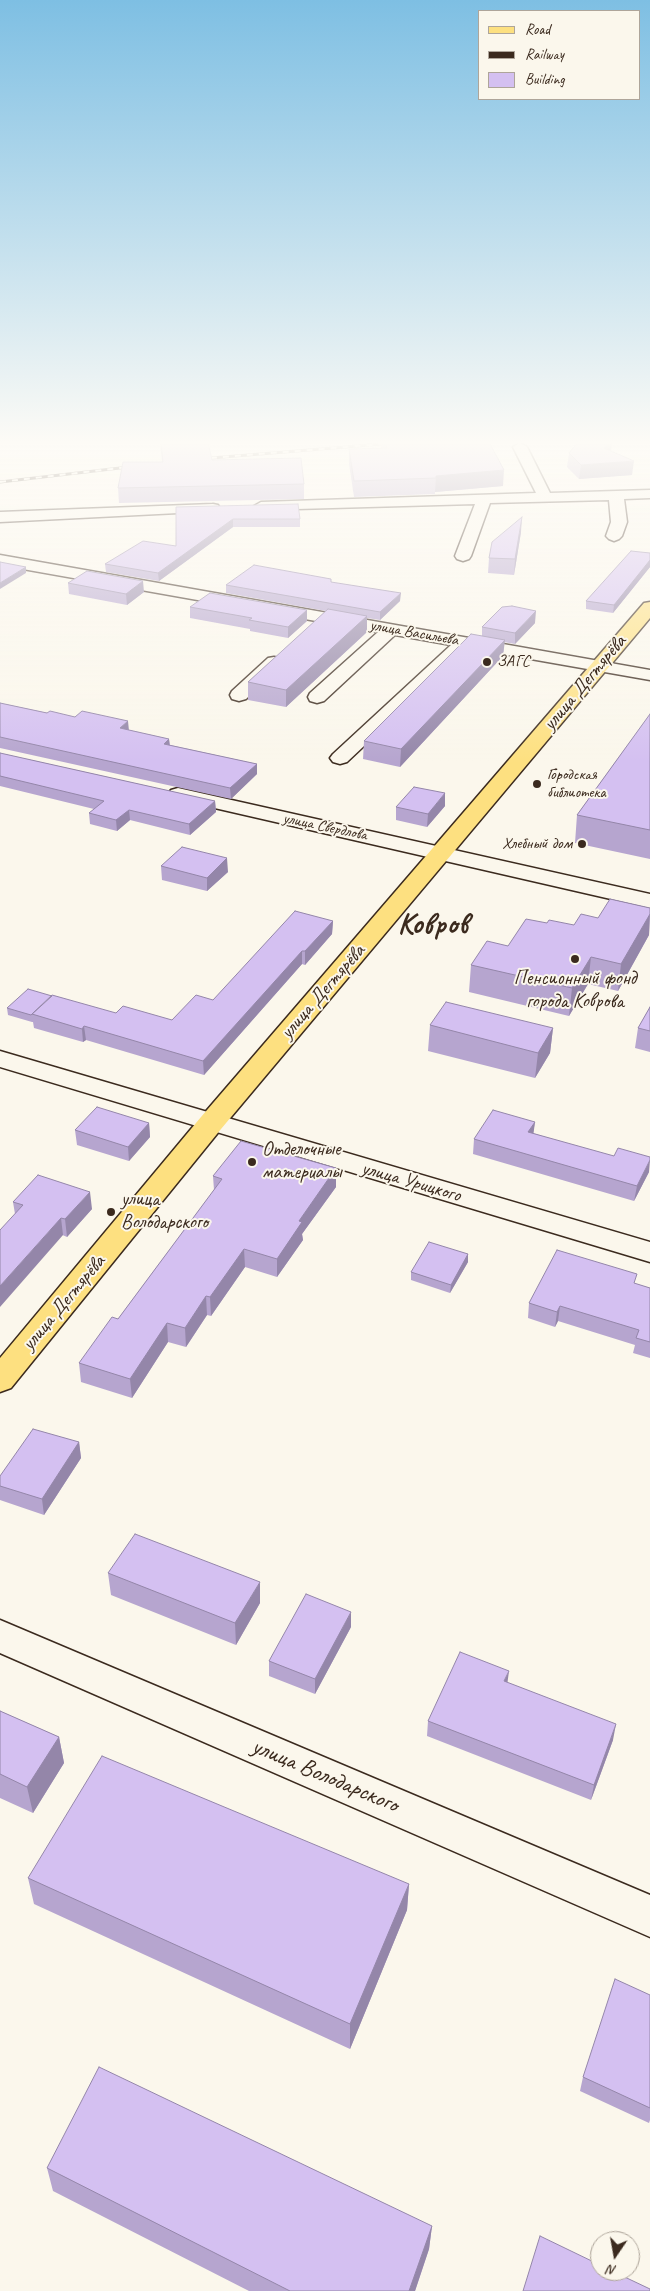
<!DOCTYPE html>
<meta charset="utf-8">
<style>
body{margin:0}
#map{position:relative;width:650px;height:2291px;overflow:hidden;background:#fbf7ec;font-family:Caveat,sans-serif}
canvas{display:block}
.legend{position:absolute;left:478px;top:10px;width:162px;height:90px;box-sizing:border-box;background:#fbf7ec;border:1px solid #aea59a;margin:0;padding:6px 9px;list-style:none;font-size:15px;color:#3b2a1e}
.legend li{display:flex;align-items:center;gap:10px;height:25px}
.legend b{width:25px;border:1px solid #aea59a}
.north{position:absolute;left:590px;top:2231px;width:50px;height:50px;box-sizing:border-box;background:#fbf7ec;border:1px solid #aea59a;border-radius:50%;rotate:192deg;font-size:14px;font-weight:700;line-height:20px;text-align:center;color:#3b2a1e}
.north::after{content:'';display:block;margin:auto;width:18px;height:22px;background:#3b2a1e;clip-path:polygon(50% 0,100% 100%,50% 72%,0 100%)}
</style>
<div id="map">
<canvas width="650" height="2291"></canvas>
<ul class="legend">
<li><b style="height:6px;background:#fde080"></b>Road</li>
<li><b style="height:6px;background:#3b2a1e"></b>Railway</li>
<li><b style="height:14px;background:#d4c0f1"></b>Building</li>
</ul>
<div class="north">N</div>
</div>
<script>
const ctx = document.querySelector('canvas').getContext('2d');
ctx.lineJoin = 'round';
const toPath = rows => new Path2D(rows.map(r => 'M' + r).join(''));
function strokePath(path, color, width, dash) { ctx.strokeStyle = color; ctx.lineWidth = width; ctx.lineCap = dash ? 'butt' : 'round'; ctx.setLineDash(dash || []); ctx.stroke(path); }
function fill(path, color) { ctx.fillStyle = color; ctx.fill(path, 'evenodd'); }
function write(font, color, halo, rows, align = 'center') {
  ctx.font = font + ' Caveat,sans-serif'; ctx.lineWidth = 4; ctx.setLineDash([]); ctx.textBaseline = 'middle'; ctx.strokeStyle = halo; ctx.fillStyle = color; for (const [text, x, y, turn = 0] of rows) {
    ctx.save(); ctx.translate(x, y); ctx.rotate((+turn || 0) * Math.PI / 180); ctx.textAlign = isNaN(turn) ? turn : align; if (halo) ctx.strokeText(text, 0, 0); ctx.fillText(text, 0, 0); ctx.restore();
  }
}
const minor = toPath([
 [520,443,527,447,550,493,650,490,650,498,624,499,627,522,622,536,619,539,614,541,609,539,606,536,611,522,609,500,490,503,471,556,469,559,463,561,457,559,455,556,475,504,261,510,254,506,261,502,536,493,513,447,520,443],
 [213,504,218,505,220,508,218,511,0,522,0,512,213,504],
 [0,555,650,670,650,680,468,648,347,762,340,764,333,762,330,758,333,754,451,645,395,635,324,701,317,703,310,701,308,697,310,693,378,632,0,565,0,555],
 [274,657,280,658,283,662,280,666,246,699,239,701,232,699,230,695,232,691,268,658,274,657],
 [178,788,650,894,650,908,171,798,168,794,171,790,178,788],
 [0,1051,650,1242,650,1262,0,1067,0,1051],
 [0,1620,650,1895,650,1937,0,1653,0,1620]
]);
const major = toPath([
 [650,602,650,618,221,1129,11,1388,0,1392,0,1358,201,1117,644,603,650,602]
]);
const rail = toPath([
 [199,459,406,442],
 [0,482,137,466]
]);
const wall = toPath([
 [160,442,208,442,212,460,304,484,304,499,119,503,118,488,162,462],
 [381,442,489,442,503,486,435,492,435,494,354,497,349,464,349,449,381,449],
 [578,442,612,442,611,451,632,475,579,479,567,467,569,453],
 [176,507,300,519,300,527,233,527,159,581,106,572,105,564,176,546],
 [521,532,514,575,488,573,489,558],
 [650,553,650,567,613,613,586,609,586,601],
 [68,583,144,592,127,605,69,594],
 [226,585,400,601,380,620,367,618,367,632,286,707,248,700,248,682,326,611,226,593],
 [190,607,307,610,307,621,288,638,250,631,250,629,190,618],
 [535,623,515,644,504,642,503,656,400,767,363,759,364,741,482,636,482,627],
 [0,703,129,730,169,739,170,745,257,764,257,774,231,799,0,748],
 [650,714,650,859,575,843,577,815],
 [0,753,215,801,216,812,190,835,130,820,117,831,90,824,89,813,94,809,0,786],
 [445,806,427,827,396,820,396,807],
 [161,866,228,872,207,891,162,880],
 [650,908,649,935,618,991,588,984,569,1016,469,992,471,965,508,946,547,923,574,925,598,918],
 [333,921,332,934,305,965,302,964,204,1075,86,1040,83,1042,34,1028,33,1022,32,1022,8,1015,7,1008,172,1020,213,1000],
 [650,1007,650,1052,635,1048,638,1028],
 [430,1025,553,1028,550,1053,535,1078,428,1051],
 [535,1122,533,1133,649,1172,634,1201,473,1154,474,1139],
 [149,1123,150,1137,129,1161,77,1145,75,1130],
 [336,1168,336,1187,302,1234,303,1240,277,1277,245,1267,211,1316,207,1315,186,1347,168,1342,132,1398,81,1382,79,1363,118,1319,214,1190,213,1176],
 [13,1202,92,1209,67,1237,15,1214],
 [468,1254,468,1262,450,1293,411,1280,411,1272],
 [636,1284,650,1288,650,1358,633,1353,635,1345,558,1321,555,1327,528,1318,529,1303],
 [79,1442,81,1458,44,1515,0,1500,0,1476],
 [108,1573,260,1603,236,1645,111,1595],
 [351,1627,315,1694,269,1676,269,1661],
 [507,1683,613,1740,591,1800,427,1736,428,1721],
 [0,1711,59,1737,64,1763,33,1813,0,1798],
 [28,1878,409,1884,407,1910,350,2049,34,1904],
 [650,1995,650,2120,649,2123,580,2091,583,2077],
 [47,2168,432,2226,429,2249,415,2291,249,2291,53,2191]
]);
const shadedWall = toPath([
 [611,442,612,442,610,455,604,448],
 [634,461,632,475,579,479,581,465],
 [504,470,503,486,435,492,436,476],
 [522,517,521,532,514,575,515,559],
 [233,519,233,527,159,581,158,573],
 [650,560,650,567,613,613,614,605],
 [26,567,26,573,0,589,0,583],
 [143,581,144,592,127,605,126,594],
 [401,593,400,601,380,620,380,612],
 [307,610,307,621,288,638,288,627],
 [536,611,535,623,515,644,515,633],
 [367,616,367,632,286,707,286,690],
 [505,640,503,656,400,767,401,749],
 [128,721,129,731,120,728],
 [169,739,170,750,164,744],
 [257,764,257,774,231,799,230,788],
 [445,793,445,806,427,827,428,814],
 [215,801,216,812,190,835,189,824],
 [129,810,130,820,117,831,116,820],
 [227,858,228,872,207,891,207,878],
 [650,914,649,935,618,991,621,964],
 [333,921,332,934,305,965,305,951],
 [302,951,302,964,204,1075,203,1061],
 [591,957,588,984,569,1016,572,988],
 [84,1026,86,1040,83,1042,82,1029],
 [553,1028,550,1053,535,1078,538,1053],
 [535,1122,533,1137,528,1132],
 [149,1123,150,1137,129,1161,128,1147],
 [650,1160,649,1172,634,1201,637,1186],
 [336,1168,336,1187,302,1234,303,1240,277,1277,277,1259,299,1221],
 [90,1192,92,1209,67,1237,65,1219],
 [61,1218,63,1235,0,1307,0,1286],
 [244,1249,245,1267,211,1316,210,1297],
 [468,1254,468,1262,450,1293,451,1285],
 [206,1296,207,1315,186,1347,185,1328],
 [560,1306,558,1321,555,1327,557,1312],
 [167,1323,168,1342,132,1398,130,1379],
 [79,1442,81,1458,44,1515,42,1499],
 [260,1582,260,1603,236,1645,235,1623],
 [351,1612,351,1627,315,1694,315,1679],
 [509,1671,507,1686,504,1681],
 [616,1724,613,1740,591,1800,594,1785],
 [59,1737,64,1763,33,1813,27,1787],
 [409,1884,407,1910,350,2049,350,2024],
 [432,2226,429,2249,415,2291,409,2291]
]);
const building = toPath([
 [161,442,208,442,212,460,301,458,304,484,118,488,123,462,163,462,161,442],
 [385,442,489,442,504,470,436,476,436,478,354,481,349,449,387,448,385,442],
 [578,442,611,442,604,448,634,461,581,465,569,453,578,442],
 [298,504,300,519,233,519,158,573,105,564,143,541,176,546,176,507,298,504],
 [522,517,515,559,489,558,492,542,522,517],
 [631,551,650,553,650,560,614,605,586,601,631,551],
 [0,562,26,567,0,583,0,562],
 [254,565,331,579,331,582,401,593,380,612,226,585,254,565],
 [87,571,143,581,126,594,68,583,87,571],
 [210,593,307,610,288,627,249,620,252,618,190,607,210,593],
 [512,606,536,611,515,633,482,627,502,607,512,606],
 [328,609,367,616,286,690,248,682,328,609],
 [471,634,505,640,401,749,364,741,471,634],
 [0,703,47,713,50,711,75,717,82,711,128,721,120,728,169,739,164,744,257,764,230,788,0,737,0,703],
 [650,714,650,830,577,815,650,714],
 [0,753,215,801,189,824,129,810,116,820,89,813,104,801,0,776,0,753],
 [414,787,445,793,428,814,396,807,414,787],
 [182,847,227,858,207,878,161,866,182,847],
 [610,899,650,908,650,914,621,964,591,957,572,988,471,965,487,941,508,946,526,919,547,923,549,920,574,925,581,914,598,918,610,899],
 [295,911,333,921,305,951,302,951,203,1061,84,1026,82,1029,32,1014,52,995,116,1013,123,1006,172,1020,196,995,213,1000,295,911],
 [28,989,52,996,31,1015,7,1008,28,989],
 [446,1002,553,1028,538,1053,430,1025,446,1002],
 [650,1007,650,1031,638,1028,650,1007],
 [97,1107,149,1123,128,1147,75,1130,97,1107],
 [493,1110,535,1122,528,1132,614,1156,618,1148,650,1157,650,1160,637,1186,474,1139,493,1110],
 [241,1141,336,1168,299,1221,302,1222,277,1259,244,1249,210,1297,206,1296,185,1328,167,1323,130,1379,79,1363,112,1317,118,1319,222,1179,213,1176,241,1141],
 [38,1175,90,1192,65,1219,61,1218,0,1286,0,1230,23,1205,13,1202,38,1175],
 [429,1242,468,1254,451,1285,411,1272,429,1242],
 [557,1250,637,1274,634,1283,650,1288,650,1342,636,1338,639,1330,560,1306,557,1312,529,1303,557,1250],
 [33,1429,79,1442,42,1499,0,1486,0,1476,33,1429],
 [135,1534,260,1582,235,1623,108,1573,135,1534],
 [306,1594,351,1612,315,1679,269,1661,306,1594],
 [460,1652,509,1671,504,1681,616,1724,594,1785,428,1721,460,1652],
 [0,1711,59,1737,27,1787,0,1774,0,1711],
 [102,1756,409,1884,350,2024,28,1878,102,1756],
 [615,1979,650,1995,650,2108,583,2077,615,1979],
 [99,2067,432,2226,409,2291,290,2291,47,2168,99,2067],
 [540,2236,600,2265,600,2271,612,2271,650,2289,650,2291,523,2291,540,2236]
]);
const markers = [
 [487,662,5,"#3b2a1e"],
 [537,784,5,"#3b2a1e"],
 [582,844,5,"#3b2a1e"],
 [575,959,5,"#3b2a1e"],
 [252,1162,5,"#3b2a1e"],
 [111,1212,5,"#3b2a1e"]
];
const farStreetnames = [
 ["улица Васильева",414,633,10],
 ["улица Свердлова",325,827,12]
];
const farPoinames = [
 ["ЗАГС",497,662],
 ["Городская",547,775],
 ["библиотека",547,793],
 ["Хлебный дом",572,844,"right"]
];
const streetNames = [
 ["улица Дегтярёва",585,683,-50],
 ["улица Дегтярёва",323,992,-49],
 ["улица Урицкого",411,1182,16],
 ["улица Дегтярёва",64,1303,-50]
];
const poiNames = [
 ["Пенсионный фонд",575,979,"center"],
 ["города Коврова",575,1002,"center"],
 ["Отделочные",262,1150],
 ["материалы",262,1173],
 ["улица",121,1200],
 ["Володарского",121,1223]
];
const nearStreetnames = [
 ["улица Володарского",325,1776,23]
];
const townNames = [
 ["Ковров",433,925]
];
strokePath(minor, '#3b2a1e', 3);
strokePath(major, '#3b2a1e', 3);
fill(minor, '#fbf7ec');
fill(major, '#fde080');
strokePath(rail, '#3b2a1e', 3);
strokePath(rail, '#fbf7ec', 2, [6]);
fill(wall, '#b6a5cf');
fill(shadedWall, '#9486a9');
fill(building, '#d4c0f1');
strokePath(building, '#9486a9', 1);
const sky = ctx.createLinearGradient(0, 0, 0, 763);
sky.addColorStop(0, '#7ebfe3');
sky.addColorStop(0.58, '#fdfbf6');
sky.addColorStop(1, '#fdfbf600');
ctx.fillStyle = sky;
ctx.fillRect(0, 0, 650, 763);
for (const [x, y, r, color] of markers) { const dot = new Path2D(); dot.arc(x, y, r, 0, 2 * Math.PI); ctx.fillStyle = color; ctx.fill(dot); strokePath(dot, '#fbf7ec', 2); }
write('16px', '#3b2a1e', '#fbf7ec', farStreetnames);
write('16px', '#3b2a1e', '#fbf7ec', farPoinames, 'left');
write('20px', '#3b2a1e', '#fbf7ec', streetNames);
write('20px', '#3b2a1e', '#fbf7ec', poiNames, 'left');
write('24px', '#3b2a1e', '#fbf7ec', nearStreetnames);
write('bold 30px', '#3b2a1e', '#fbf7ec', townNames);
</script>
